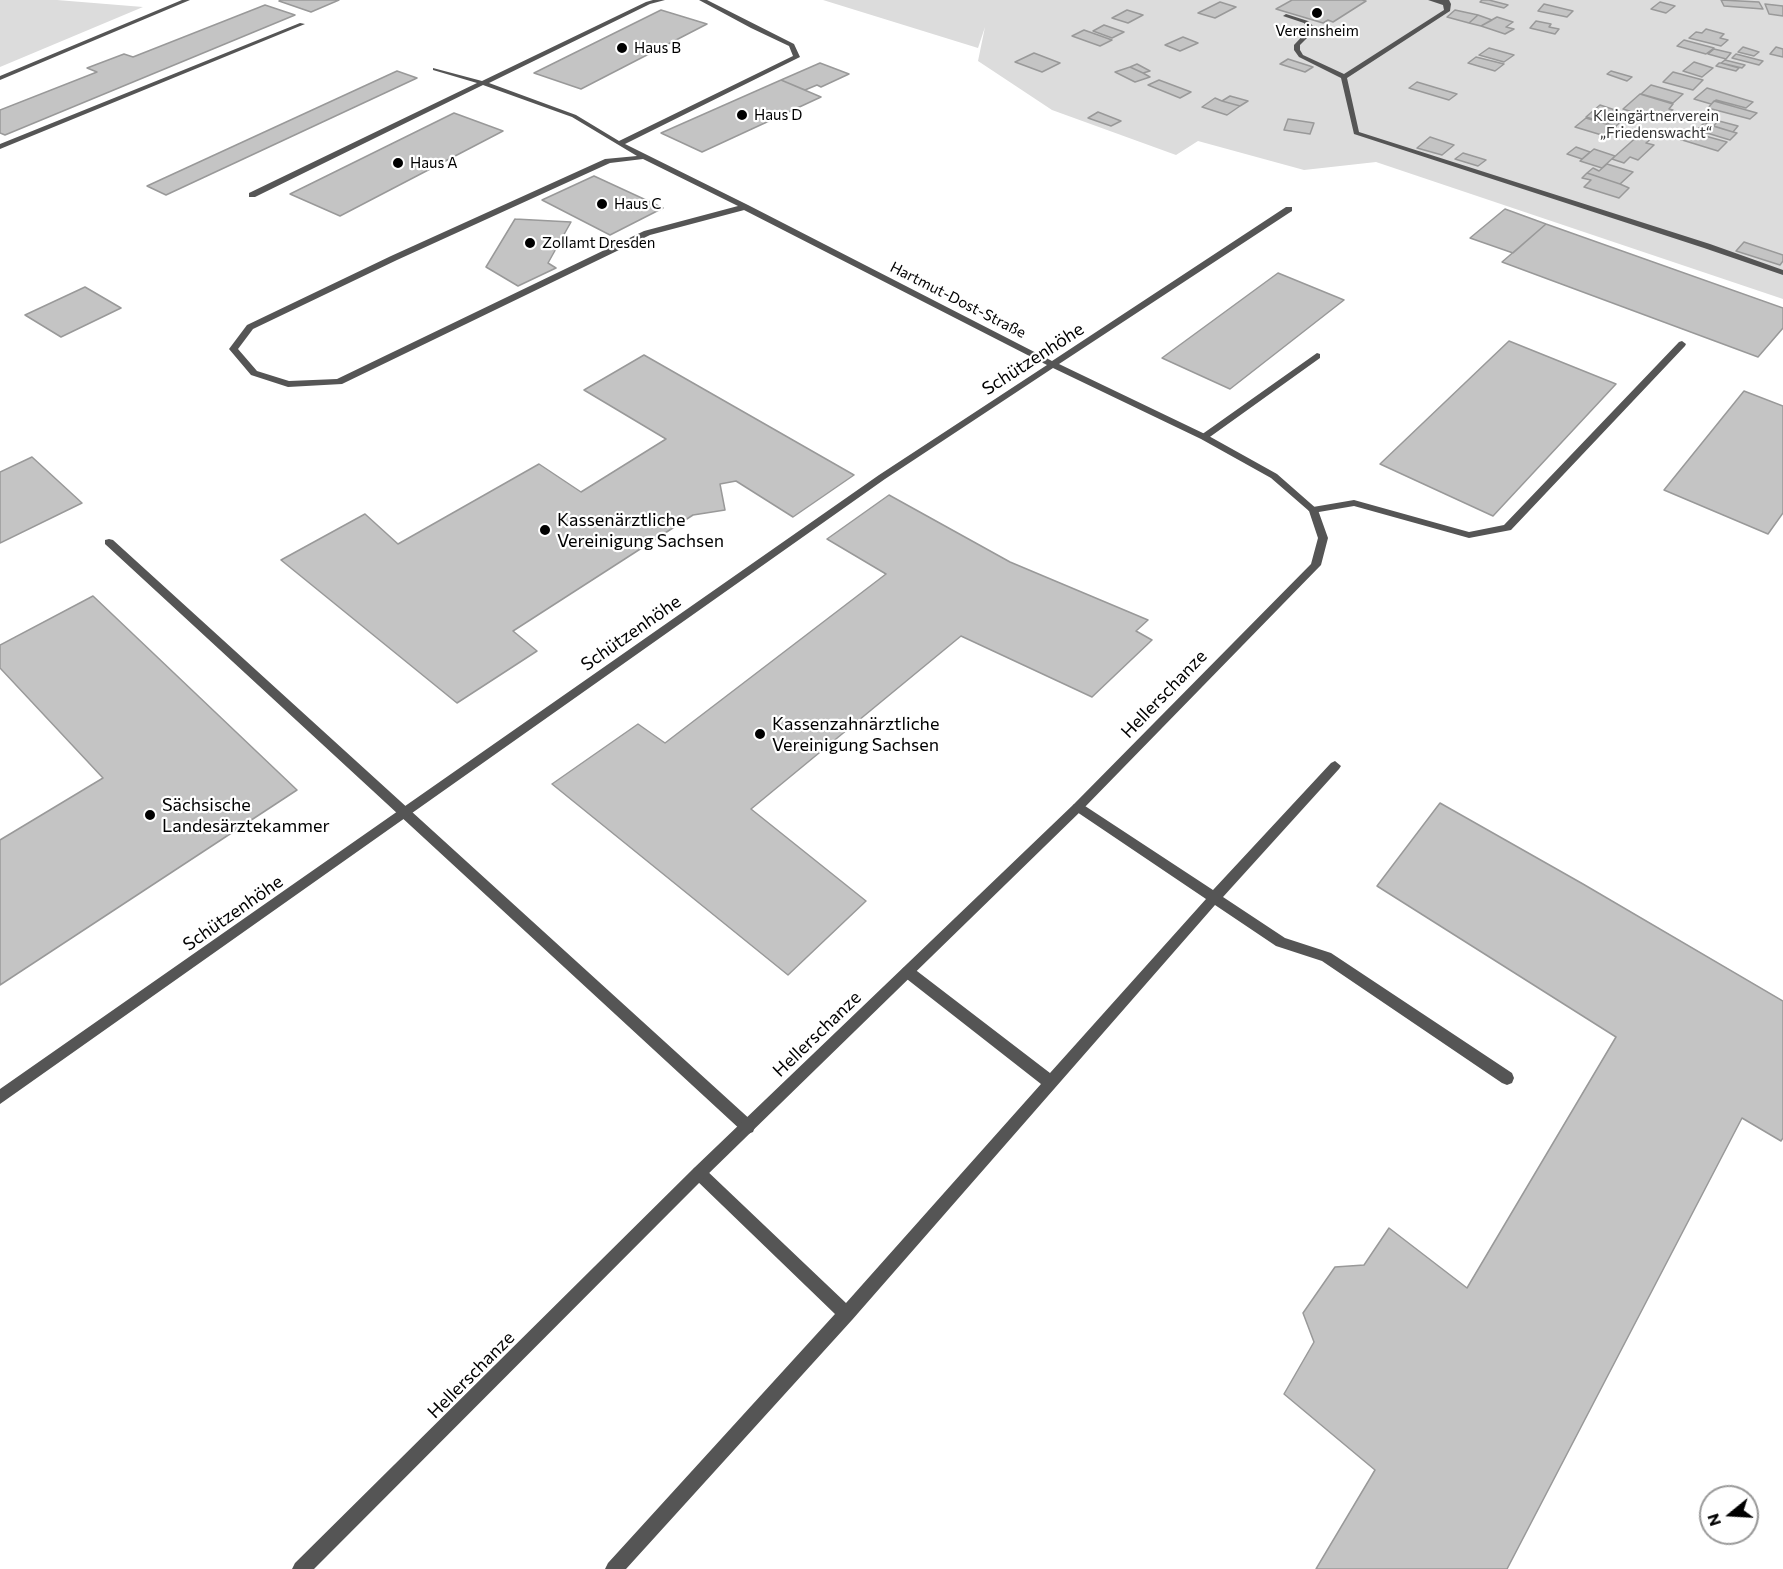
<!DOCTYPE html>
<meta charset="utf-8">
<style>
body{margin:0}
#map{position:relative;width:1783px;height:1569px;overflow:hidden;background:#fff;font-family:Commissioner,sans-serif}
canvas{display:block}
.north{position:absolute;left:1699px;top:1485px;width:60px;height:60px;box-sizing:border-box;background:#fff;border:2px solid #999;border-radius:50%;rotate:252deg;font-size:16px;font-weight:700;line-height:24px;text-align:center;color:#000}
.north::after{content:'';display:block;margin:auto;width:21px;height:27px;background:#000;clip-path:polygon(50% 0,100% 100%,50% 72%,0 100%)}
</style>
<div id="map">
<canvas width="1783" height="1569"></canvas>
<div class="north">N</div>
</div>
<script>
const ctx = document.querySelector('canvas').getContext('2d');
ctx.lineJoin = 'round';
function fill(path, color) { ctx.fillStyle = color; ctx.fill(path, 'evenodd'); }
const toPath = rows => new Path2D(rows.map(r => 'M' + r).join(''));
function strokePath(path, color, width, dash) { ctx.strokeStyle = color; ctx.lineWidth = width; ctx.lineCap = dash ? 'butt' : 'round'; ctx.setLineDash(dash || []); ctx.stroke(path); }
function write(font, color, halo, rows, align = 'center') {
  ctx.font = font + ' Commissioner,sans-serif'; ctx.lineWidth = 4.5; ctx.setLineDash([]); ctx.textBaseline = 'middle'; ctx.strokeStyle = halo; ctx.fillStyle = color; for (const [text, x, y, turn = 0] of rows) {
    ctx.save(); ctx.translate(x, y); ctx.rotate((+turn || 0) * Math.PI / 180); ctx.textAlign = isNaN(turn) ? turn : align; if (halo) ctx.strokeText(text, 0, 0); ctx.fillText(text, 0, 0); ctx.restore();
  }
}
const green = toPath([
 [0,0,57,0,143,7,0,67],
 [823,0,1783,0,1783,299,1376,162,1304,170,1198,141,1176,155,1052,110,978,61,985,27,978,48]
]);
const building = toPath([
 [339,0,311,12,279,1,281,0,339,0],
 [1292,0,1362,0,1366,1,1333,22,1328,20,1323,23,1276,9,1292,0],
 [1482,0,1489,0,1508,5,1504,8,1480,2,1482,0],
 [1721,0,1759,2,1763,9,1724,6,1721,0],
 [1220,2,1236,7,1215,18,1198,13,1220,2],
 [1660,2,1675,6,1666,13,1651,9,1660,2],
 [1544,4,1573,11,1567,17,1538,11,1544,4],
 [1765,4,1783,6,1783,16,1769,14,1765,4],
 [265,5,295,15,5,135,0,133,0,110,97,72,87,68,124,54,133,57,265,5],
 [661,10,707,24,581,89,534,73,661,10],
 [1127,10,1143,15,1128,23,1112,18,1127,10],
 [1455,10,1478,15,1469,23,1447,17,1455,10],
 [1478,15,1492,20,1481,26,1469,23,1478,15],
 [1497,17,1513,22,1506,27,1514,29,1505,34,1481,26,1497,17],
 [1536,21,1551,24,1549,27,1559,29,1555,34,1530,28,1536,21],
 [1104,25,1124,32,1112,38,1093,31,1104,25],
 [1706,29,1724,34,1720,38,1728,40,1721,46,1689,38,1696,32,1702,33,1706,29],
 [1084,30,1112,40,1100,46,1072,36,1084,30],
 [1183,37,1198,43,1180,51,1165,45,1183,37],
 [1684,40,1714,48,1706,54,1677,46,1684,40],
 [1743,47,1759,52,1754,56,1738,52,1743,47],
 [1776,47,1783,49,1783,57,1770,54,1776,47],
 [1489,48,1514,55,1504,62,1479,55,1489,48],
 [1714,49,1731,53,1726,59,1708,54,1714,49],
 [1034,53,1060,63,1042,72,1015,62,1034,53],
 [1736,54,1763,61,1759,65,1732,58,1736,54],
 [1476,57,1504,64,1495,71,1468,63,1476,57],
 [1288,59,1313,67,1305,72,1280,64,1288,59],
 [1725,60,1745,65,1742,68,1721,63,1725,60],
 [1694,62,1713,68,1702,77,1683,71,1694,62],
 [820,63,849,74,821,87,817,85,805,90,781,80,820,63],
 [1719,63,1721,63,1739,68,1736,71,1716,66,1719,63],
 [1137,64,1150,71,1143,73,1130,67,1137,64],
 [1130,67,1143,73,1150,77,1135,82,1115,72,1130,67],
 [397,71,417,78,166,195,147,186,397,71],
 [1611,71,1632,77,1627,81,1607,74,1611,71],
 [1673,72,1703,80,1693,90,1663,82,1673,72],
 [781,80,821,97,702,152,661,133,781,80],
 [1159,80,1191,92,1180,98,1148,85,1159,80],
 [1417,82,1457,94,1449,100,1409,88,1417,82],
 [1651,85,1683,94,1673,103,1641,94,1651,85],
 [1707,88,1753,102,1746,108,1716,100,1711,104,1694,99,1707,88],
 [1640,94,1673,104,1669,109,1673,110,1661,121,1623,109,1640,94],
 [1230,96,1248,101,1240,106,1222,101,1230,96],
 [1215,98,1222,101,1240,106,1227,115,1202,107,1215,98],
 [1714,101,1757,113,1750,119,1708,108,1714,101],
 [1600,105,1618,111,1613,116,1594,110,1600,105],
 [1594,110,1613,116,1624,119,1616,126,1586,117,1594,110],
 [1098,112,1121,121,1111,126,1088,118,1098,112],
 [454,113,503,131,340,216,290,194,454,113],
 [1586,118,1616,127,1605,136,1575,127,1586,118],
 [1288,119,1314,123,1310,134,1284,130,1288,119],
 [1719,121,1738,126,1733,132,1713,126,1719,121],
 [1704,123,1733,132,1737,133,1730,140,1697,130,1704,123],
 [1687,131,1727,142,1718,151,1679,139,1687,131],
 [1640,134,1652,138,1646,143,1654,145,1638,160,1630,157,1624,163,1612,159,1640,134],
 [1430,137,1454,145,1442,155,1417,148,1430,137],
 [1576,147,1590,152,1582,159,1567,154,1576,147],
 [1594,149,1615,156,1602,168,1580,161,1594,149],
 [1463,153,1486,160,1478,166,1455,159,1463,153],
 [1607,164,1633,172,1620,184,1587,173,1593,168,1599,171,1607,164],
 [1587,173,1620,184,1629,188,1619,198,1584,187,1591,180,1582,178,1587,173],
 [594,176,646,200,663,208,610,235,542,200,594,176],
 [1505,209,1546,224,1513,253,1470,238,1505,209],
 [515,219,571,222,548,263,556,268,518,286,486,267,515,219],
 [1546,224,1783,308,1783,328,1758,357,1502,262,1546,224],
 [1744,242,1783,255,1783,261,1780,265,1736,251,1744,242],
 [1278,273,1344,300,1230,389,1162,358,1278,273],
 [85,287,121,308,61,337,25,315,85,287],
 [1509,341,1616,384,1493,516,1380,464,1509,341],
 [644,355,854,475,793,517,736,481,720,484,725,510,693,515,513,631,537,651,457,703,281,560,365,514,398,544,539,464,581,492,666,439,584,390,644,355],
 [1744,391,1783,406,1783,513,1768,534,1664,490,1744,391],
 [32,457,82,503,0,543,0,472,32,457],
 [889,495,1010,562,1148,620,1136,631,1152,640,1092,697,961,636,751,809,866,901,788,975,552,784,638,724,665,743,886,574,827,539,889,495],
 [93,596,297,790,0,985,0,840,103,778,0,668,0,645,93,596],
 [1440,803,1583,884,1783,1001,1783,1138,1781,1141,1742,1118,1507,1569,1316,1569,1375,1470,1284,1394,1314,1342,1303,1313,1335,1267,1364,1265,1389,1228,1467,1288,1616,1037,1377,886,1440,803]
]);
const service = toPath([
 [653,0,665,0,650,4,489,83,576,115,619,141,793,56,789,46,751,28,699,0,707,0,794,44,800,57,625,144,748,205,748,209,650,235,342,384,288,387,251,375,229,349,247,325,391,256,605,159,637,156,572,117,483,85,255,197,249,197,249,193,477,83,433,70,433,68,482,81,646,2,653,0],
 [643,159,738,206,644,231,337,379,289,381,257,371,238,349,253,329,397,260,610,163,643,159],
 [1428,0,1449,0,1451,4,1450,11,1347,78,1359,132,1710,244,1783,270,1783,275,1704,248,1354,134,1341,78,1299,57,1294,50,1294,45,1309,29,1304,23,1283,16,1286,14,1308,21,1316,29,1300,45,1300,50,1303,55,1344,74,1444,10,1443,5,1428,0],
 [300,23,305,24,0,149,0,144,300,23],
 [1682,341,1686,344,1685,346,1511,530,1469,538,1354,506,1313,513,1308,510,1313,507,1354,500,1469,532,1504,525,1679,342,1682,341],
 [1317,353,1320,354,1320,358,1207,439,1201,439,1201,435,1317,353],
 [109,539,113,540,753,1122,755,1127,753,1132,748,1134,743,1132,105,544,105,540,109,539],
 [1335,761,1341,766,1339,769,1223,897,1285,938,1331,953,1512,1073,1514,1078,1512,1083,1507,1085,1502,1083,1322,961,1276,946,1215,905,852,1320,626,1569,605,1569,608,1563,835,1314,694,1178,692,1173,694,1168,699,1166,704,1168,846,1303,1041,1084,903,976,901,972,903,968,908,966,913,968,1050,1073,1206,899,1074,810,1072,807,1074,804,1082,804,1213,890,1331,763,1335,761]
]);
const minor = toPath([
 [182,0,190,0,0,80,0,76,182,0],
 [742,205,748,205,1052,361,1286,207,1292,207,1292,211,1059,364,1207,435,1277,474,1318,510,1328,538,1321,565,1082,810,704,1178,314,1569,292,1569,295,1563,694,1168,1074,804,1311,564,1318,538,1309,511,1271,478,1201,439,1053,368,885,479,0,1104,0,1089,879,475,1047,365,742,209,742,205]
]);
const markers = [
 [1317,13,6,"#000"],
 [622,48,6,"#000"],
 [742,115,6,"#000"],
 [398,163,6,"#000"],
 [602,204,6,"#000"],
 [530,243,6,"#000"],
 [545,530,6,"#000"],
 [760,734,6,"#000"],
 [150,815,6,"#000"]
];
const farPoinames = [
 ["Vereinsheim",1317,31,"center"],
 ["Haus B",634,48],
 ["Haus D",754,115],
 ["Haus A",410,163],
 ["Haus C",614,204],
 ["Zollamt Dresden",542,243]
];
const farParknames = [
 ["Kleingärtnerverein",1656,116],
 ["„Friedenswacht“",1656,133]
];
const farStreetnames = [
 ["Hartmut-Dost-Straße",958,300,27]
];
const streetNames = [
 ["Schützenhöhe",1033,359,-33],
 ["Schützenhöhe",631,633,-35],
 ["Hellerschanze",1164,694,-46],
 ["Schützenhöhe",233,913,-35],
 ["Hellerschanze",817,1034,-44],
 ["Hellerschanze",471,1375,-45]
];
const poiNames = [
 ["Kassenärztliche",557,520],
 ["Vereinigung Sachsen",557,541],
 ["Kassenzahnärztliche",772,724],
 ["Vereinigung Sachsen",772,745],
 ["Sächsische",162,805],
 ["Landesärztekammer",162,826]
];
fill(green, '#dcdcdc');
fill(building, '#c4c4c4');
strokePath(building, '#999', 1.5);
fill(service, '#555');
fill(minor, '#555');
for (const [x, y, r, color] of markers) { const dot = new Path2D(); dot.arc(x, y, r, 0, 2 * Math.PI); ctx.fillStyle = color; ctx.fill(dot); strokePath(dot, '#fff', 2); }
write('15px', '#000', '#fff', farPoinames, 'left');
write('15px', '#333', '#fff', farParknames);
write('15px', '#000', '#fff', farStreetnames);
write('18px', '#000', '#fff', streetNames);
write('18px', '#000', '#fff', poiNames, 'left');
</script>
